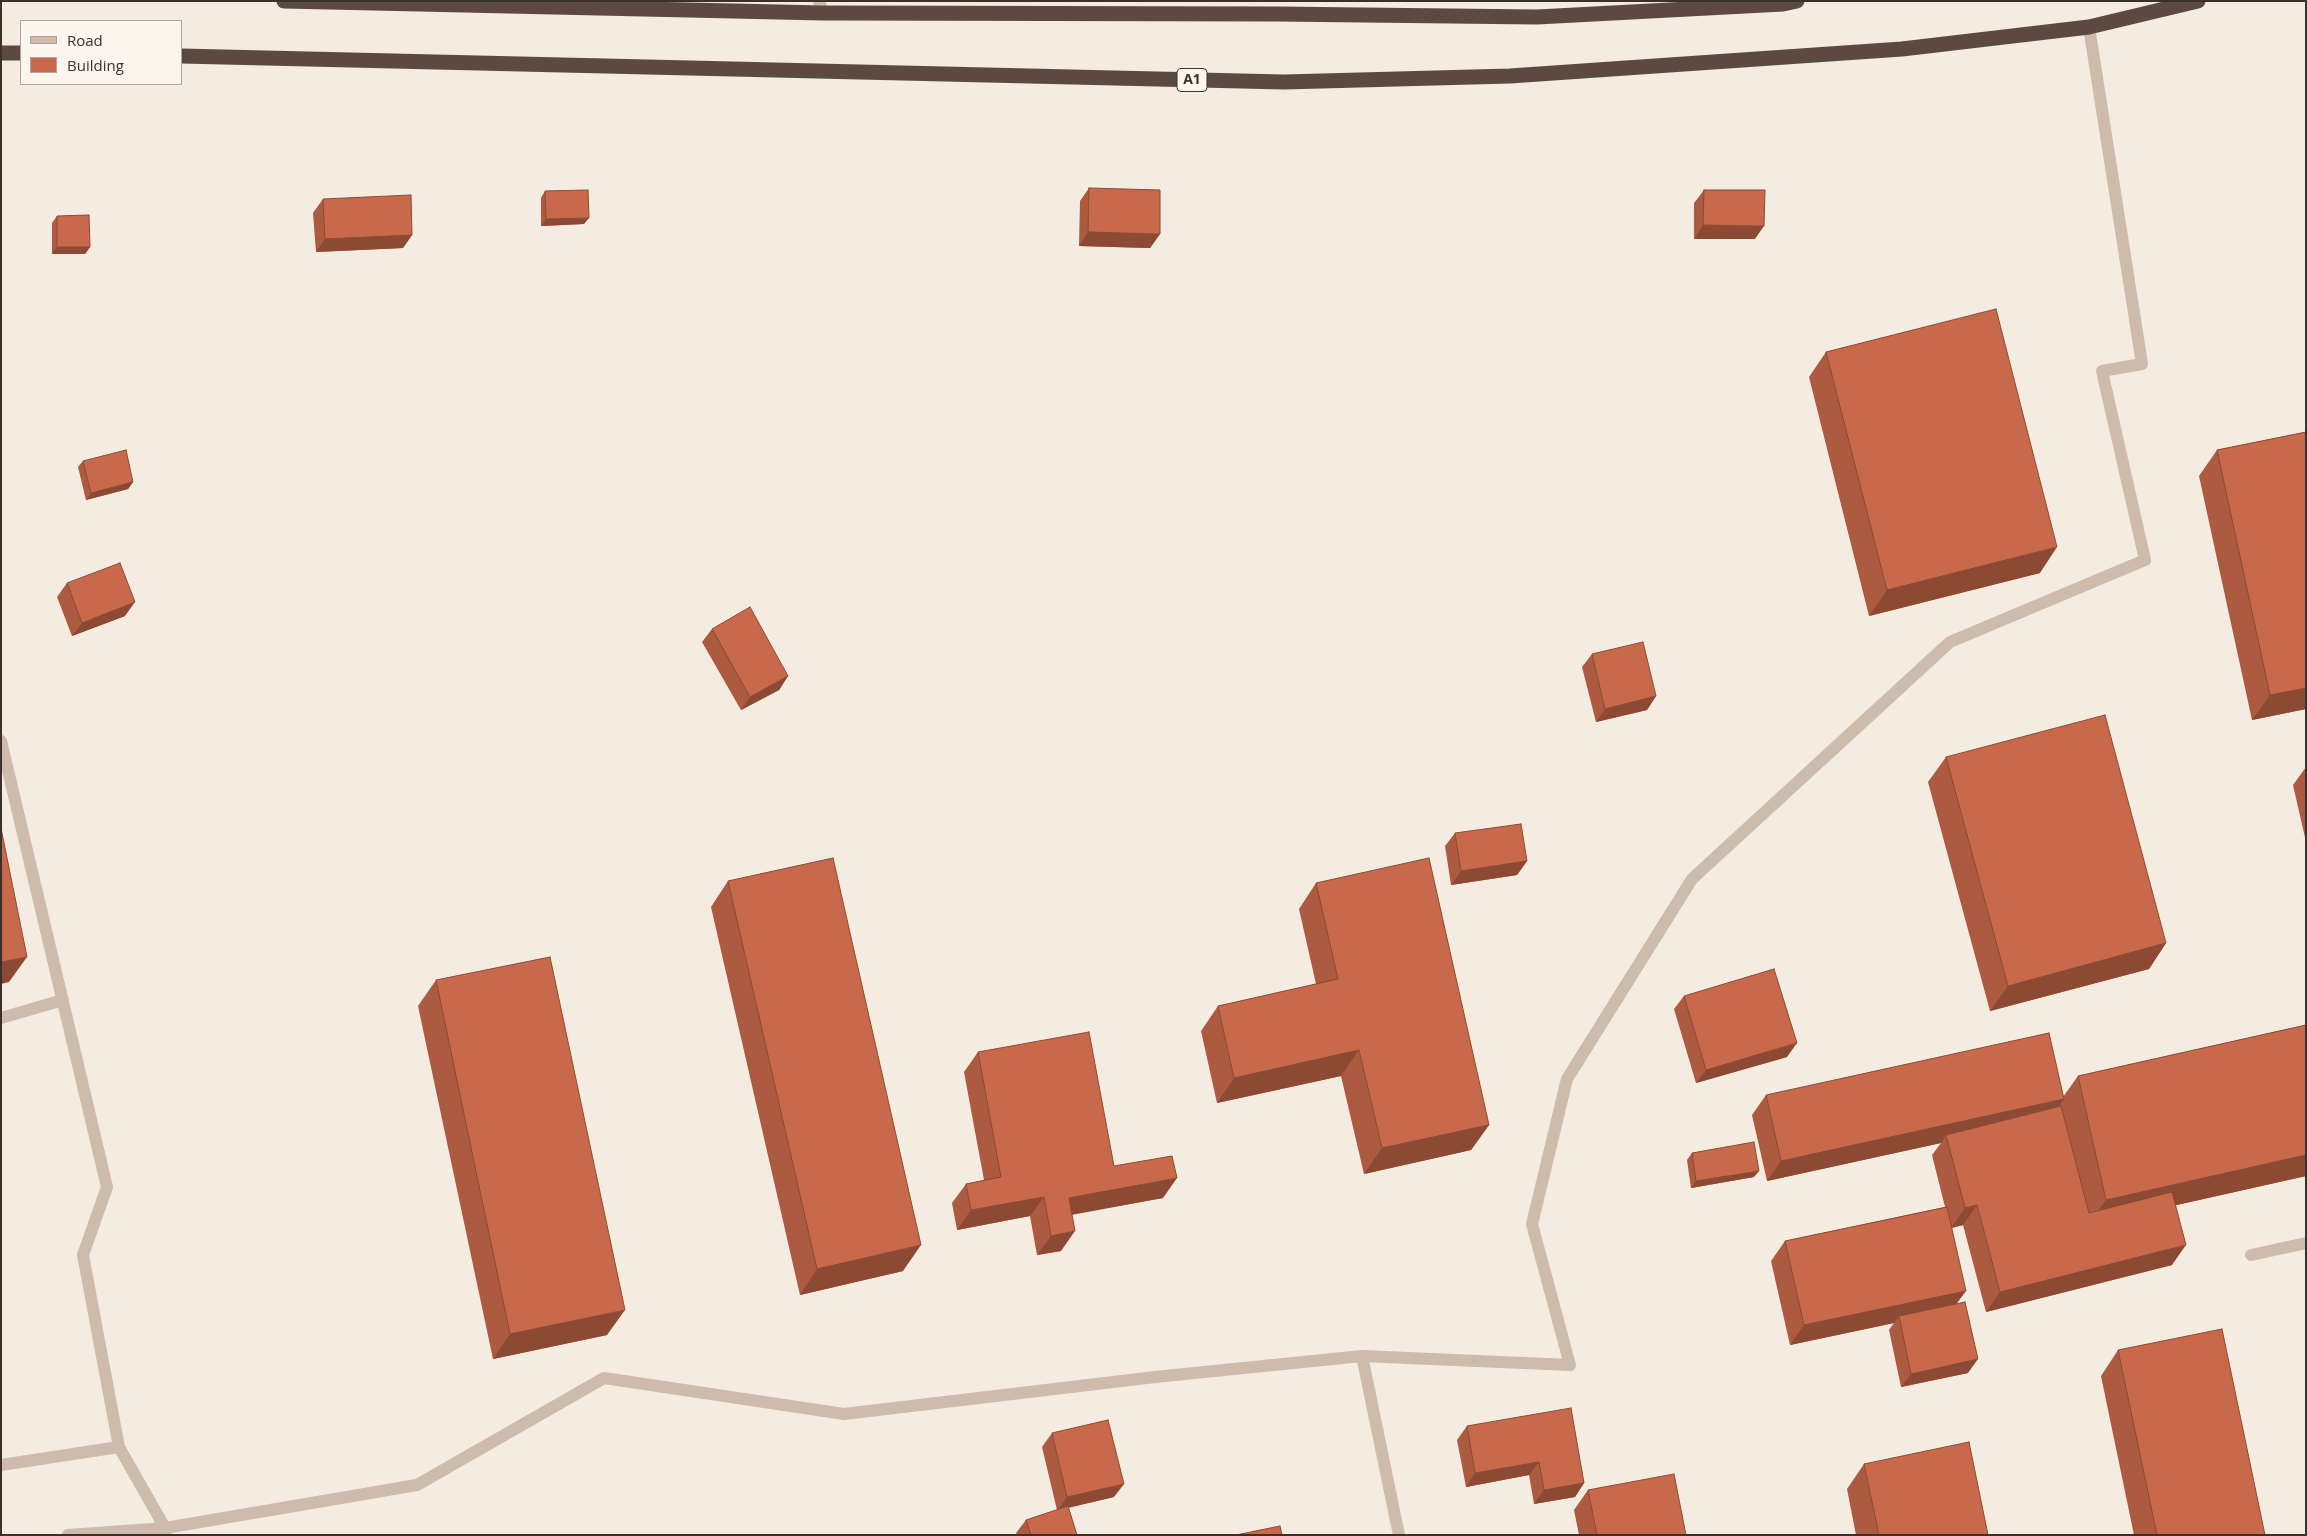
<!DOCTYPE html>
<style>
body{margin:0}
#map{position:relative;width:2307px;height:1536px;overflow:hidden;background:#f4ebe1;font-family:"Open Sans",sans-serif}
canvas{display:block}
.frame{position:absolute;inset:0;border:2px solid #3b302b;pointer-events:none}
.legend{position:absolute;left:20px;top:20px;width:162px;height:65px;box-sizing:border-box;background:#fbf5ee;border:1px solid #aea6a0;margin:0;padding:6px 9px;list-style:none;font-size:15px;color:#3b302b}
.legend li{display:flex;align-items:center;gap:10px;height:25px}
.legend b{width:25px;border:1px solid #aea6a0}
</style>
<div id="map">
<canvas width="2307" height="1536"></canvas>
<div class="frame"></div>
<ul class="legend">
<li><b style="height:6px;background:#cdbbac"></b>Road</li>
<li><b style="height:14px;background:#c8694b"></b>Building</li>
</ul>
</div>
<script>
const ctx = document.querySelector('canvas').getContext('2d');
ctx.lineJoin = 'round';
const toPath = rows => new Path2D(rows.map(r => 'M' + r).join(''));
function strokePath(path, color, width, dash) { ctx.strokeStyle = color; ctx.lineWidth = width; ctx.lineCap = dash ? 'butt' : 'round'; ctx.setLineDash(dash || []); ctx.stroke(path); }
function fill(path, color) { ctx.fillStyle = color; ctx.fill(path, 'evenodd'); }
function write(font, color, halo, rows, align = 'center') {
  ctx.font = font + ' "Open Sans",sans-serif'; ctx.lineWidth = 5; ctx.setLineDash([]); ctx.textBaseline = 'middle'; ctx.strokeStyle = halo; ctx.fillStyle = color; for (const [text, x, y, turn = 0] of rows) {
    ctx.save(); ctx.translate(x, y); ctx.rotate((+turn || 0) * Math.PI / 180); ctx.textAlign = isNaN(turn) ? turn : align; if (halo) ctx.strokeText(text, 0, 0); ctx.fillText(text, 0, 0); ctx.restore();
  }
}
const lane = toPath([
 [1,741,107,1187,83,1255,119,1447,165,1528,166,1535],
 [1,1018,63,1000],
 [2251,1255,2306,1243],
 [1362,1356,1399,1535],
 [1,1465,119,1447],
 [68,1535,165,1528,417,1485,604,1378,844,1414,1155,1377,1362,1356,1570,1365,1532,1224,1567,1079,1692,879,1950,642,2145,560,2102,371,2142,364,2089,27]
]);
const street = toPath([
 [819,1,823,13]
]);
const highway = toPath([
 [284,1,823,13,1277,14,1537,17,1783,4,1797,1],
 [1,53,21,53],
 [181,56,1284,82,1510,76,1902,49,2089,27,2198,1]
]);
const wall = toPath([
 [1089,188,1160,234,1150,248,1079,246,1080,201],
 [1704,190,1755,239,1694,239,1694,203],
 [545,191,584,224,541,226,541,198],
 [323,199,412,235,403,248,316,252,313,213],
 [57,216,90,247,85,254,52,254,52,223],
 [1826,352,2040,573,1869,616,1809,377],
 [2306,432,2306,709,2252,720,2199,476,2217,450],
 [83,461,133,482,128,489,86,500,78,467],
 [67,583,125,616,72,636,57,597],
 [712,629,788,676,779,690,741,710,702,642],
 [1592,654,1656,696,1647,710,1596,722,1582,667],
 [1946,757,2166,943,2149,969,1990,1011,1928,782],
 [2306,767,2306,842,2293,785],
 [1455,833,1527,861,1517,875,1451,885,1445,846],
 [728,881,903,1271,800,1295,711,907],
 [1316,883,1489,1125,1471,1150,1364,1174,1341,1076,1217,1103,1201,1031,1218,1006,1316,984,1299,909],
 [436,980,607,1335,493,1359,418,1006],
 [1684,996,1787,1057,1696,1083,1674,1009],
 [2306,1025,2306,1176,2176,1205,2172,1265,1986,1312,1963,1225,1952,1228,1957,1304,1968,1373,1901,1387,1889,1330,1894,1323,1790,1345,1771,1261,1785,1241,1945,1207,1932,1155,1941,1143,1767,1181,1752,1115,1766,1095,2063,1097,2078,1076],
 [978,1052,1114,1166,1163,1198,1072,1214,1061,1251,1037,1255,1030,1216,957,1230,952,1203,966,1184,984,1180,964,1072],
 [1692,1153,1754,1177,1691,1188,1687,1160],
 [2118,1350,2265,1535,2134,1535,2101,1376],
 [1467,1426,1584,1483,1575,1497,1534,1504,1529,1475,1466,1487,1457,1440],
 [1052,1433,1114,1497,1068,1508,1077,1535,1017,1535,1016,1533,1026,1520,1057,1510,1042,1447],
 [1864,1464,1988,1535,1856,1535,1847,1489],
 [1588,1490,1686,1535,1579,1535,1574,1510]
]);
const shadedWall = toPath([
 [589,218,584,224,541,226,546,219],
 [1703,225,1764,226,1755,239,1694,239],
 [1088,232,1160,234,1150,248,1079,246],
 [412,235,403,248,316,252,325,239],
 [57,247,90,247,85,254,52,254],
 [133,482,128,489,86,500,91,493],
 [2057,547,2040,573,1869,616,1887,590],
 [135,602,125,616,72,636,82,623],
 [788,676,779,690,741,710,750,697],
 [2306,688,2306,709,2252,720,2270,695],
 [1656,696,1647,710,1596,722,1605,709],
 [1527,861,1517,875,1451,885,1461,871],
 [2166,943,2149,969,1990,1011,2008,986],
 [27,957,9,982,1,984,1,962],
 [1797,1043,1787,1057,1696,1083,1706,1070],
 [1359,1050,1341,1076,1217,1103,1234,1078],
 [2064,1099,2050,1119,1946,1135,1941,1143,1767,1181,1781,1161],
 [1489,1125,1471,1150,1364,1174,1382,1148],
 [2306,1155,2306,1176,2088,1225,2106,1200],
 [1759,1171,1754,1177,1691,1188,1696,1181],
 [1177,1178,1163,1198,1055,1218,1069,1198],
 [1044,1197,1030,1216,957,1230,971,1210],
 [1977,1205,1963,1225,1951,1228,1965,1208],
 [1075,1231,1061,1251,1037,1255,1051,1236],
 [921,1245,903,1271,800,1295,817,1269],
 [2186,1245,2172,1265,1986,1312,2000,1292],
 [1966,1291,1952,1310,1899,1316,1894,1323,1790,1345,1804,1325],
 [625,1310,607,1335,493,1359,510,1334],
 [1978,1359,1968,1373,1901,1387,1911,1374],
 [1539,1462,1529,1475,1466,1487,1475,1473],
 [1584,1483,1575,1497,1534,1504,1544,1490],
 [1124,1484,1114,1497,1058,1510,1067,1497]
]);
const building = toPath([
 [1089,188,1160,190,1160,234,1088,232,1089,188],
 [588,190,589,218,546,219,545,191,588,190],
 [1704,190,1765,190,1764,226,1703,225,1704,190],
 [411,195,412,235,325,239,323,199,411,195],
 [89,215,90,247,57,247,57,216,89,215],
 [1996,309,2057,547,1887,590,1826,352,1996,309],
 [2306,432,2306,688,2270,695,2217,450,2306,432],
 [126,450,133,482,91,493,83,461,126,450],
 [120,563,135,602,82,623,67,583,120,563],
 [750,607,788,676,750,697,712,629,750,607],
 [1643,642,1656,696,1605,709,1592,654,1643,642],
 [2105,715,2166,943,2008,986,1946,757,2105,715],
 [1521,824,1527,861,1461,871,1455,833,1521,824],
 [1,828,27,957,1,962,1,828],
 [833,858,921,1245,817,1269,728,881,833,858],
 [1429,858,1489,1125,1382,1148,1359,1050,1234,1078,1218,1006,1338,979,1316,883,1429,858],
 [550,957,625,1310,510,1334,436,980,550,957],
 [1774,969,1797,1043,1706,1070,1684,996,1774,969],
 [2306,1025,2306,1155,2106,1200,2078,1076,2306,1025],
 [1089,1032,1114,1166,1172,1156,1177,1178,1069,1198,1075,1231,1051,1236,1044,1197,971,1210,966,1184,1001,1177,978,1052,1089,1032],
 [2049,1033,2064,1099,1781,1161,1766,1095,2049,1033],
 [2061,1106,2089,1213,2172,1192,2186,1245,2000,1292,1977,1205,1965,1208,1946,1135,2061,1106],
 [1754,1142,1759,1171,1696,1181,1692,1153,1754,1142],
 [1947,1207,1966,1291,1804,1325,1785,1241,1947,1207],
 [1965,1302,1978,1359,1911,1374,1899,1316,1965,1302],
 [2222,1329,2265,1535,2157,1535,2118,1350,2222,1329],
 [1571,1408,1584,1483,1544,1490,1539,1462,1475,1473,1467,1426,1571,1408],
 [1108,1420,1124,1484,1067,1497,1052,1433,1108,1420],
 [1969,1442,1988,1535,1879,1535,1864,1464,1969,1442],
 [1674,1474,1686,1535,1597,1535,1588,1490,1674,1474],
 [1068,1506,1077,1535,1031,1535,1026,1520,1068,1506],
 [1280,1526,1282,1535,1236,1535,1280,1526]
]);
const shields = [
 [1192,80,30]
];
const shieldNames = [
 ["A1",1192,80]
];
strokePath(lane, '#cdbbac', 12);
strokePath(street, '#cdbbac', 12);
strokePath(highway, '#5c4a42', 15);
fill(wall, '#ac5a40');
fill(shadedWall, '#8c4a34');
fill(building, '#c8694b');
strokePath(building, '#8c4a34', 1);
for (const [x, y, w] of shields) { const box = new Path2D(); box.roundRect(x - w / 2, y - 11.5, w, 23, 4); ctx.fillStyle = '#fbf5ee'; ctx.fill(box); strokePath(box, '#3b302b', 1); }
write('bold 14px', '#3b302b', null, shieldNames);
</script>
